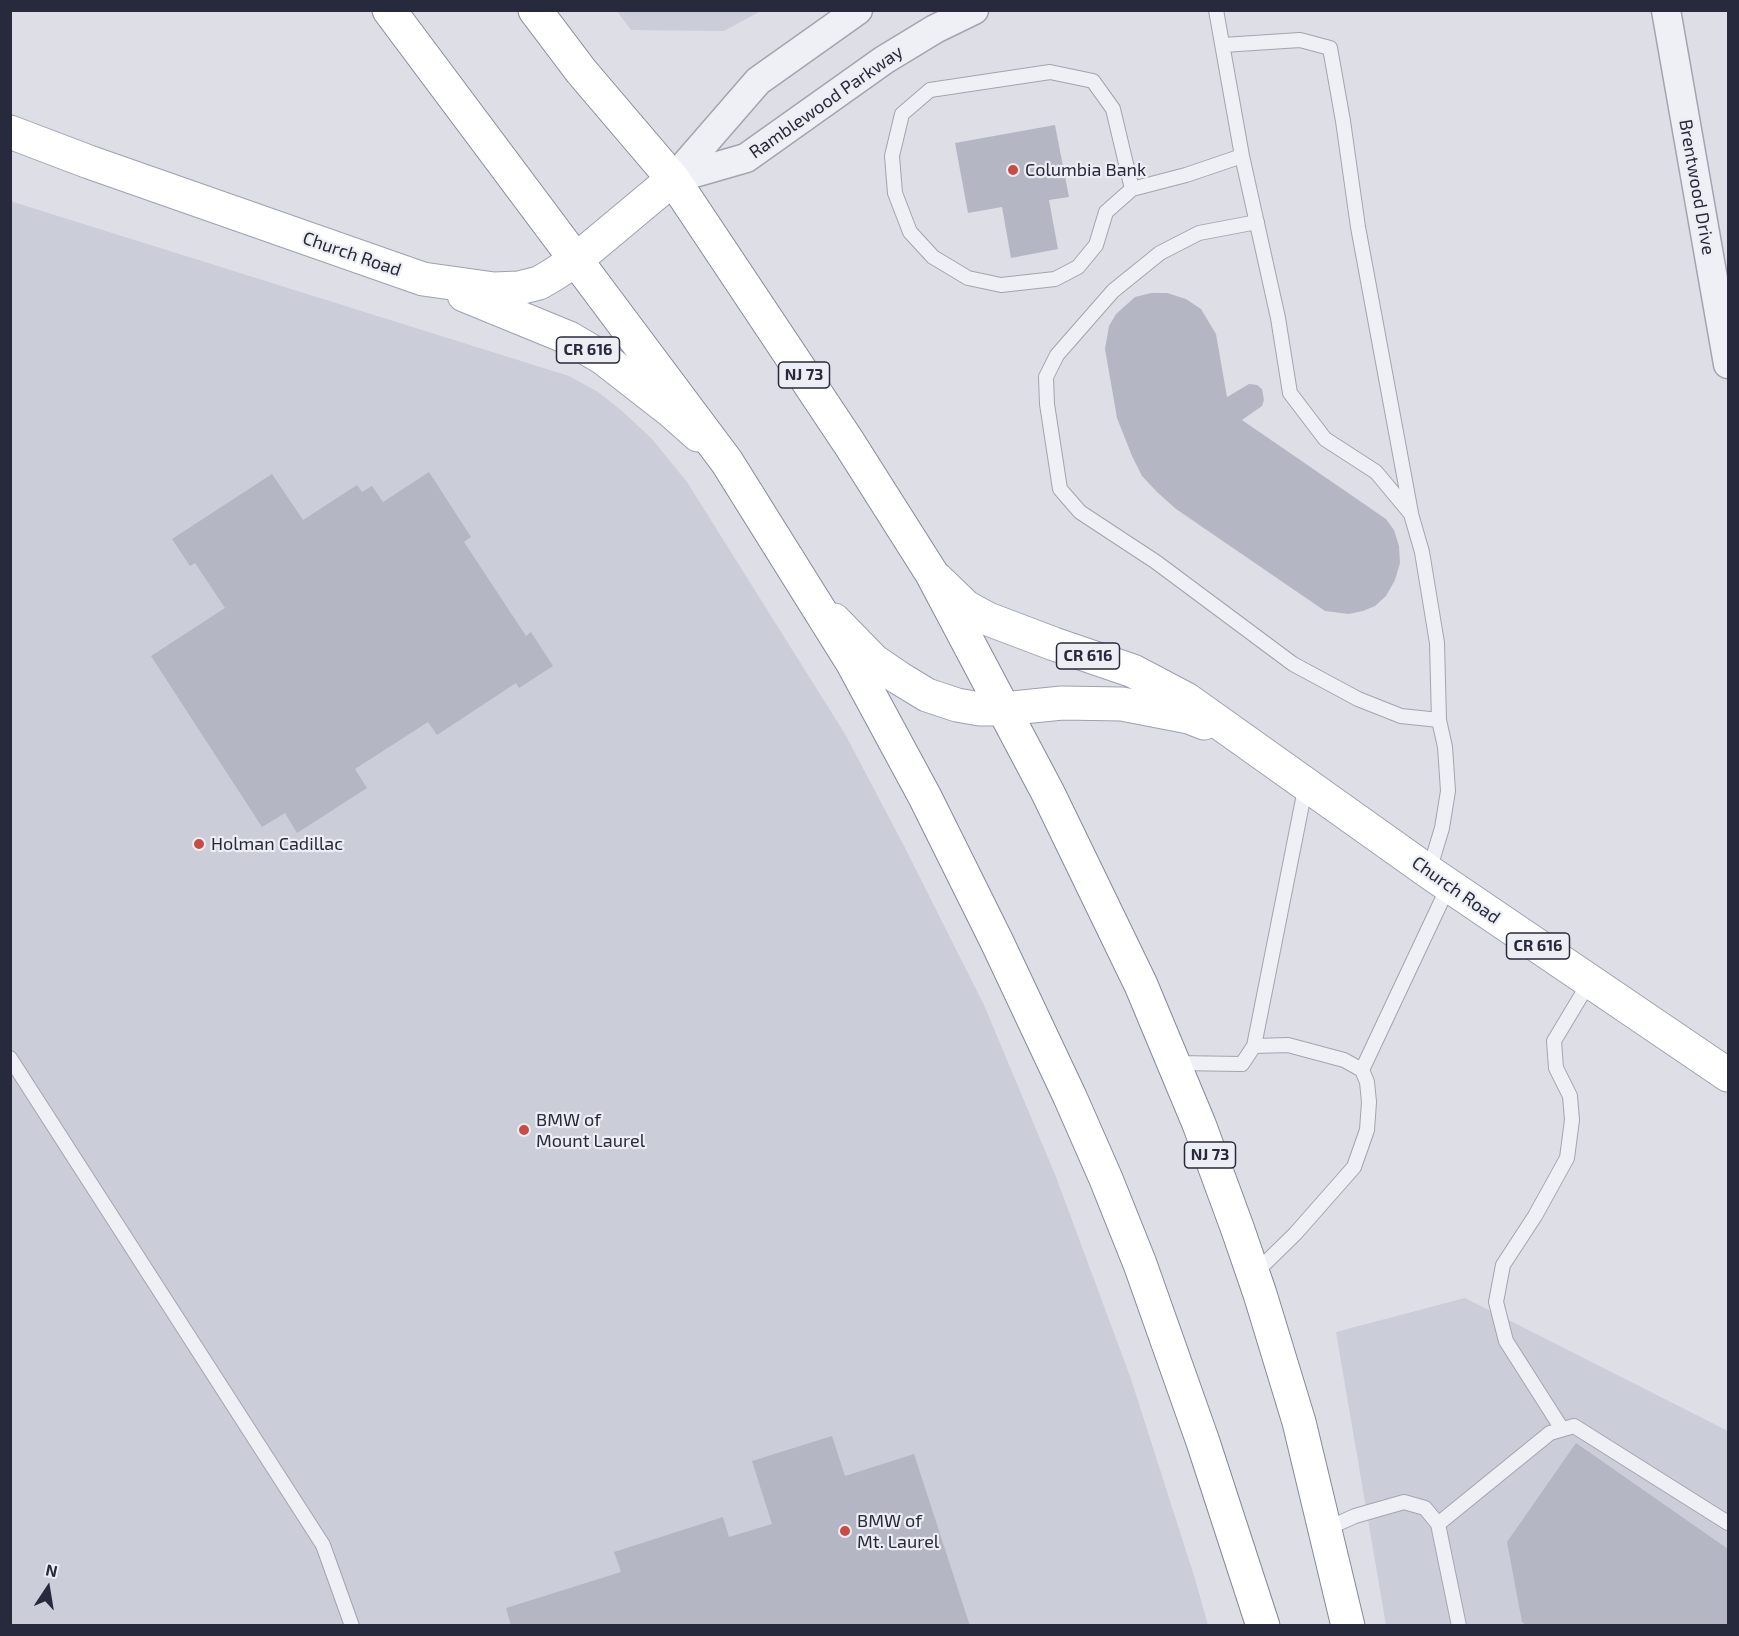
<!DOCTYPE html>
<style>
body{margin:0}
#map{position:relative;width:1739px;height:1636px;overflow:hidden;background:#dddee6;font-family:"Exo 2",sans-serif}
canvas{display:block}
.frame{position:absolute;inset:0;border:12px solid #272a3c;pointer-events:none}
.north{position:absolute;left:18px;top:1558px;width:60px;height:60px;-webkit-text-stroke:4px #eceef4;paint-order:stroke;rotate:12deg;font-size:16px;font-weight:700;line-height:24px;text-align:center;color:#272a3c}
.north::after{content:'';display:block;margin:auto;width:21px;height:27px;background:#272a3c;clip-path:polygon(50% 0,100% 100%,50% 72%,0 100%)}
</style>
<div id="map">
<canvas width="1739" height="1636"></canvas>
<div class="frame"></div>
<div class="north">N</div>
</div>
<script>
const ctx = document.querySelector('canvas').getContext('2d');
ctx.lineJoin = 'round';
function fill(path, color) { ctx.fillStyle = color; ctx.fill(path, 'evenodd'); }
const toPath = rows => new Path2D(rows.map(r => 'M' + r).join(''));
function strokePath(path, color, width, dash) { ctx.strokeStyle = color; ctx.lineWidth = width; ctx.lineCap = dash ? 'butt' : 'round'; ctx.setLineDash(dash || []); ctx.stroke(path); }
function write(font, color, halo, rows, align = 'center') {
  ctx.font = font + ' "Exo 2",sans-serif'; ctx.lineWidth = 4.5; ctx.setLineDash([]); ctx.textBaseline = 'middle'; ctx.strokeStyle = halo; ctx.fillStyle = color; for (const [text, x, y, turn = 0] of rows) {
    ctx.save(); ctx.translate(x, y); ctx.rotate((+turn || 0) * Math.PI / 180); ctx.textAlign = isNaN(turn) ? turn : align; if (halo) ctx.strokeText(text, 0, 0); ctx.fillText(text, 0, 0); ctx.restore();
  }
}
const built = toPath([
 [617,11,761,11,724,31,631,30],
 [10,201,569,376,598,392,621,410,652,439,687,482,845,734,904,846,984,1005,1056,1177,1131,1379,1195,1579,1208,1625,11,1625],
 [1465,1298,1728,1431,1728,1625,1386,1625,1336,1332]
]);
const building = toPath([
 [1055,125,1069,197,1049,200,1058,249,1011,258,1002,207,968,213,955,143],
 [1151,293,1167,293,1186,299,1201,309,1216,334,1227,397,1249,384,1257,385,1262,389,1264,400,1262,406,1242,420,1386,519,1394,530,1399,546,1400,563,1395,580,1386,596,1375,606,1363,611,1349,614,1325,611,1176,509,1157,492,1142,476,1132,456,1117,418,1105,349,1109,326,1116,314,1135,297],
 [429,472,471,537,464,542,526,636,531,632,553,666,519,688,516,683,437,735,428,722,355,769,367,788,297,833,285,813,262,827,151,656,225,608,195,563,190,566,172,539,272,474,303,520,357,485,362,492,372,486,383,502],
 [832,1436,845,1476,914,1454,970,1626,511,1626,506,1608,621,1572,614,1552,723,1517,729,1537,772,1524,752,1461],
 [1576,1443,1728,1549,1728,1626,1527,1626,1522,1622,1507,1542]
]);
const service = toPath([
 [1216,10,1242,156,1278,318,1290,393,1325,439,1376,472,1411,514,1422,552,1437,643,1439,720,1401,716,1358,699,1293,664,1156,562,1080,512,1060,489,1047,404,1046,377,1057,355,1113,291,1160,253,1199,233,1257,222],
 [1223,45,1300,40,1330,48,1343,121,1358,227,1411,513],
 [1132,189,1113,109,1093,81,1050,72,930,90,902,114,892,156,895,193,910,232,933,257,968,278,1001,285,1055,279,1078,267,1096,245,1106,212,1132,189,1186,175,1242,156],
 [1429,871,1442,828,1448,791,1445,747,1439,720],
 [10,1058,323,1545,352,1626],
 [1175,1063,1242,1064,1254,1046,1306,784],
 [1362,1070,1449,885],
 [1253,1275,1295,1234,1354,1167,1367,1130,1369,1102,1367,1082,1362,1070,1344,1060,1288,1045,1254,1046],
 [1562,1429,1506,1341,1496,1302,1503,1265,1535,1216,1567,1158,1572,1120,1570,1096,1556,1068,1554,1041,1590,981],
 [1438,1524,1550,1433,1574,1426,1728,1523],
 [1326,1529,1355,1516,1404,1502,1425,1508,1438,1524,1459,1626]
]);
const minor = toPath([
 [1666,10,1728,364],
 [673,179,746,158,884,60,935,29,974,10],
 [673,179,758,81,858,10]
]);
const primary = toPath([
 [10,132,89,162,423,279,494,289,519,288,539,283,551,276,576,260,673,179],
 [464,295,569,338,603,358,671,411,698,435],
 [937,579,966,607,988,619,1054,644,1133,671,1186,699,1429,872,1728,1075],
 [834,620,874,661,899,678,927,695,957,705,980,709,1003,709,1062,703,1122,704,1189,717,1204,723]
]);
const trunk = toPath([
 [389,10,727,462,852,662,925,797,997,942,1070,1097,1106,1179,1140,1264,1203,1442,1263,1626],
 [535,10,581,71,673,179,849,443,932,574,1048,793,1141,985,1199,1124,1238,1230,1260,1294,1299,1422,1348,1626]
]);
const markers = [
 [1013,170,6,"#c94b43"],
 [199,844,6,"#c94b43"],
 [524,1130,6,"#c94b43"],
 [845,1531,6,"#c94b43"]
];
const shields = [
 [588,350,63],
 [804,375,51],
 [1088,656,63],
 [1538,946,63],
 [1210,1155,51]
];
const shieldNames = [
 ["CR 616",588,350],
 ["NJ 73",804,375],
 ["CR 616",1088,656],
 ["CR 616",1538,946],
 ["NJ 73",1210,1155]
];
const streetNames = [
 ["Ramblewood Parkway",826,102,-35],
 ["Brentwood Drive",1697,187,80],
 ["Church Road",352,254,19],
 ["Church Road",1456,890,35]
];
const poiNames = [
 ["Columbia Bank",1025,170],
 ["Holman Cadillac",211,844],
 ["BMW of",536,1120],
 ["Mount Laurel",536,1141],
 ["BMW of",857,1521],
 ["Mt. Laurel",857,1542]
];
fill(built, '#cbcdd8');
fill(building, '#b4b7c3');
strokePath(service, '#a3a4b0', 16);
strokePath(minor, '#a3a4b0', 31);
strokePath(primary, '#9ca0b1', 35);
strokePath(trunk, '#85899c', 35);
strokePath(service, '#eff0f5', 14);
strokePath(minor, '#eff0f5', 28);
strokePath(primary, '#fff', 33);
strokePath(trunk, '#fff', 33);
for (const [x, y, r, color] of markers) { const dot = new Path2D(); dot.arc(x, y, r, 0, 2 * Math.PI); ctx.fillStyle = color; ctx.fill(dot); strokePath(dot, '#eceef4', 2); }
for (const [x, y, w] of shields) { const box = new Path2D(); box.roundRect(x - w / 2, y - 13, w, 26, 4.5); ctx.fillStyle = '#eceef4'; ctx.fill(box); strokePath(box, '#272a3c', 1.5); }
write('bold 16px', '#272a3c', null, shieldNames);
write('18px', '#272a3c', '#eceef4', streetNames);
write('18px', '#272a3c', '#eceef4', poiNames, 'left');
</script>
